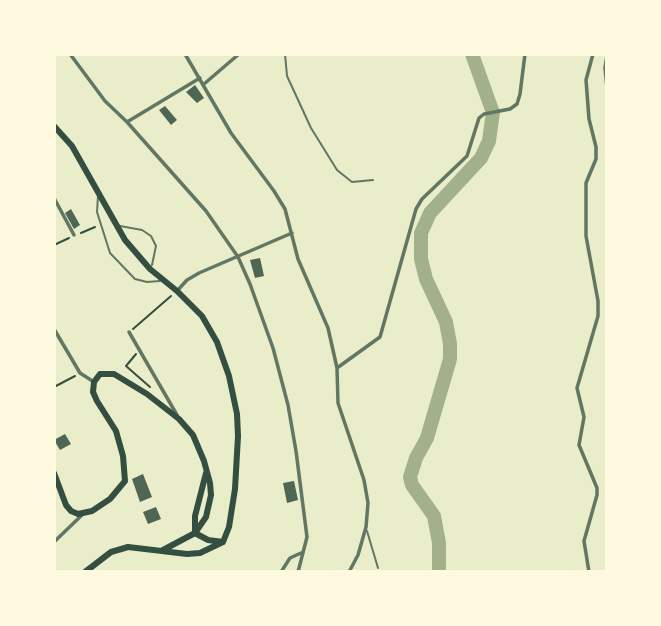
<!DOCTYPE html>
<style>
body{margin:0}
#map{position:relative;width:661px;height:626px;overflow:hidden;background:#e9edc9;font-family:Commissioner,sans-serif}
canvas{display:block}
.frame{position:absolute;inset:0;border:56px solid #fefae0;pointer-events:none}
</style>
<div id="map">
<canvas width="661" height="626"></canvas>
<div class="frame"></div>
</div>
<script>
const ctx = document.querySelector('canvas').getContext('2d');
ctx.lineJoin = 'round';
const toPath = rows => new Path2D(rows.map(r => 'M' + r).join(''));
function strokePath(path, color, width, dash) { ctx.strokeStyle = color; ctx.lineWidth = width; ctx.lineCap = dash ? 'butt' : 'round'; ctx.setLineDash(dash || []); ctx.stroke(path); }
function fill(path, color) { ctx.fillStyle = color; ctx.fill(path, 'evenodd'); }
const river = toPath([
 [472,54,492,110],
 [439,572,439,543,434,516,412,485,410,477,416,458,427,438,450,359,450,344,446,322,426,279,421,259,421,233,430,213,481,158,489,141,493,112]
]);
const building = toPath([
 [195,85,204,98,197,103,186,92],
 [165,106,177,120,171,125,159,110],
 [71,209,80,225,74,229,65,213],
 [260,258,264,276,255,278,250,260],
 [65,434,71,444,60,450,54,440],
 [143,474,152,497,140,502,132,479],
 [294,481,298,500,287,503,283,483],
 [156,507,161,519,148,524,143,512]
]);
const path = toPath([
 [81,233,95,227],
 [54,245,69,238],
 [133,329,171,296],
 [136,354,126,366,150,387],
 [54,387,75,376]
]);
const service = toPath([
 [285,54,287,76,311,128,337,170,352,182,373,180],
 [98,196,97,212,110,253,135,279,147,282,160,281],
 [120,226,142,230,151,236,156,246,152,265],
 [367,531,378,568]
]);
const minor = toPath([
 [70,54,105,101,127,122,206,211,238,257,250,284,273,348,288,405,296,451,307,537,298,572],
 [185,54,231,133,274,191,285,209,298,259,328,328,337,368,338,403,364,480,368,503,366,527,358,555,349,572],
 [607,55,605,68,607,88],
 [204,84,239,54],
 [127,122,200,78],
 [54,198,74,235],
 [177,291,187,280,199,273,292,233],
 [54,329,80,373,94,382],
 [129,332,177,415],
 [337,368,380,337,416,209,422,199,467,156,479,118,484,114,510,109,517,104,520,94,525,54],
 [54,542,83,514],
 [281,572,290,558,301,553],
 [589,572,584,541,597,495,597,488,579,445,584,417,577,388,598,316,598,301,586,236,586,183,596,159,596,147,589,119,586,80,593,54]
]);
const trunk = toPath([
 [54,126,72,146,125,240,150,269,177,291,202,316,217,342,229,376,237,414,238,436,235,489,229,527,223,542,200,553,187,554,128,547,111,552,85,572],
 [54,473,66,505,71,511,78,514,92,511,110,499,125,481,123,456,116,431,97,401,93,392,94,382,100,374,114,374,147,394,179,419,193,435,204,461,210,483,211,495,206,517,195,533,163,550],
 [195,531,195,516,206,473],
 [195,533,208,540,223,542]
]);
strokePath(river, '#a3b18a', 14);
fill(building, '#4f6655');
strokePath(path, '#344e41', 2);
strokePath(service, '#617663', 2);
strokePath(minor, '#617663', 3.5);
strokePath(trunk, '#344e41', 6);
</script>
